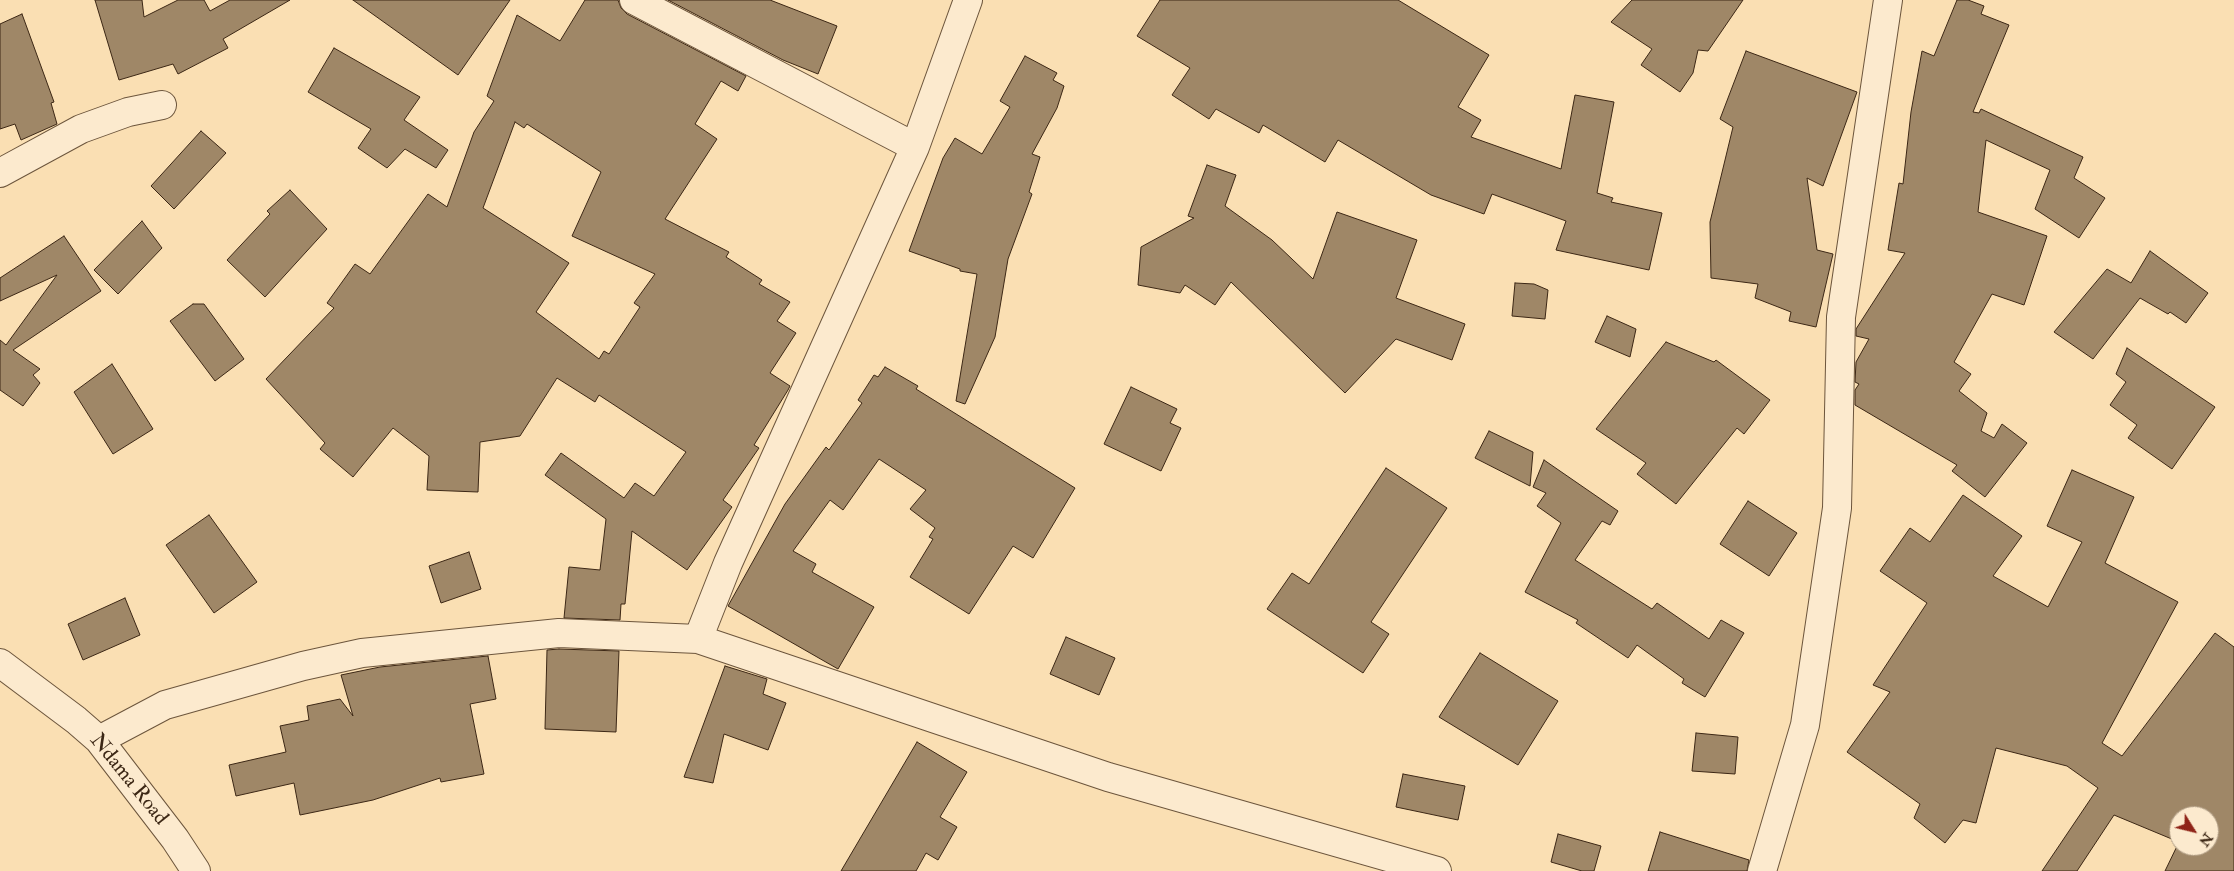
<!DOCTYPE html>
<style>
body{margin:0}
#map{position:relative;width:2234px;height:871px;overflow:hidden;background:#fadfb3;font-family:"IM FELL Double Pica",serif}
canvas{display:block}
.north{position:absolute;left:2169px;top:806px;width:50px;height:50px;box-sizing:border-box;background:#fceace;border:1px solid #af9c84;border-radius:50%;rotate:126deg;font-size:14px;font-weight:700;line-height:20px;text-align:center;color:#3c2715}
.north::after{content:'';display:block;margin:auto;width:18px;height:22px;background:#8f2418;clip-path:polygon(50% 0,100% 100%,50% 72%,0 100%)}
</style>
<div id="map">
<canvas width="2234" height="871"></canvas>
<div class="north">N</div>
</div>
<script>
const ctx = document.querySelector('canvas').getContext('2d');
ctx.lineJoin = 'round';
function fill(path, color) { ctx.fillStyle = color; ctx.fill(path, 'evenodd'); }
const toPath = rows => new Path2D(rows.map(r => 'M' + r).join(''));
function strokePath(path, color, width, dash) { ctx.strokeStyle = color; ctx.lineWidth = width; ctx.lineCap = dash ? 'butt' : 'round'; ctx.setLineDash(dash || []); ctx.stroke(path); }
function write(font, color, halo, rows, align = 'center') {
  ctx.font = font + ' "IM FELL Double Pica",serif'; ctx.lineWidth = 4; ctx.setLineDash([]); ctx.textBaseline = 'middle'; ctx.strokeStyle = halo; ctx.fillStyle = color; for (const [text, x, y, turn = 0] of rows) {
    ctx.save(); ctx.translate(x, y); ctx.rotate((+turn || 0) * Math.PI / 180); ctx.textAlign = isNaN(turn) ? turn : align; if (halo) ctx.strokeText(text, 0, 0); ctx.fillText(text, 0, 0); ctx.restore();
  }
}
const building = toPath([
 [95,0,142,0,144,17,178,0,204,0,210,11,230,0,290,0,223,39,228,48,178,74,173,64,119,80,95,0],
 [353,0,510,0,458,75,353,0],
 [585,0,618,0,621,8,627,14,746,76,738,91,721,81,695,124,717,139,665,219,729,252,726,257,762,280,759,284,790,302,777,321,796,333,770,373,790,386,788,390,754,445,759,448,723,500,732,507,687,570,632,531,625,604,621,604,620,620,564,618,569,567,600,570,606,519,545,475,561,453,624,498,635,483,654,496,686,452,599,395,595,402,557,378,520,436,480,442,478,492,427,490,429,456,393,428,353,477,320,449,325,443,266,379,334,308,327,303,355,264,370,274,428,194,447,207,474,132,494,101,487,96,517,15,560,41,585,0],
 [515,122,524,128,527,124,601,172,572,236,655,274,634,303,640,307,609,354,604,351,599,359,536,312,569,263,483,208,515,122],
 [668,0,770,0,837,26,818,74,783,60,668,0],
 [1160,0,1398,0,1489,55,1458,107,1481,120,1471,137,1561,169,1575,95,1614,102,1597,193,1613,198,1611,202,1662,213,1649,270,1556,250,1566,221,1492,194,1484,214,1431,195,1338,140,1325,162,1263,125,1259,133,1216,109,1209,119,1172,95,1190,68,1137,36,1160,0],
 [1632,0,1743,0,1708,51,1698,50,1693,73,1680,92,1641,65,1652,49,1611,22,1632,0],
 [1957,0,1968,0,1984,6,1981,14,2009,25,1973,112,1979,113,1981,109,2083,157,2074,178,2105,198,2079,238,2035,209,2050,170,1986,140,1978,212,2047,236,2024,305,1992,294,1954,362,1971,374,1959,391,1987,413,1981,431,1994,438,2002,424,2027,443,1985,497,1952,471,1957,465,1855,405,1855,390,1859,384,1855,382,1856,362,1869,339,1856,336,1856,329,1905,253,1888,250,1899,183,1903,184,1911,112,1922,51,1934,56,1957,0],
 [22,14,54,102,51,103,57,124,21,140,15,124,0,129,0,24,22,14],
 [334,48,420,97,404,120,448,150,436,168,405,149,387,168,358,148,371,129,308,92,334,48],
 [1746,51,1857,92,1823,186,1807,178,1817,250,1833,254,1816,327,1789,321,1791,312,1755,298,1758,284,1711,278,1710,222,1733,127,1720,119,1746,51],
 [1025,56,1057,73,1053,80,1064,86,1057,108,1032,154,1040,157,1029,192,1032,194,1008,259,995,337,965,404,956,401,977,274,960,271,960,269,909,251,943,158,955,138,982,154,1010,107,1000,101,1025,56],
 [201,131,226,153,174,209,151,186,201,131],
 [1207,165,1236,175,1225,206,1272,240,1313,279,1337,212,1417,240,1396,298,1465,324,1452,360,1396,339,1345,393,1231,282,1215,305,1185,285,1180,293,1138,285,1141,247,1194,218,1188,216,1207,165],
 [290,190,327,229,265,297,227,260,270,214,267,211,290,190],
 [142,221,162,248,118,294,94,270,142,221],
 [64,236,101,291,13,350,40,369,33,375,40,383,23,406,0,390,0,340,6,345,57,275,0,301,0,278,64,236],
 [2150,251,2208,293,2186,323,2170,312,2168,314,2140,298,2093,359,2054,332,2107,269,2131,283,2150,251],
 [1515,283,1534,284,1548,290,1545,319,1512,316,1515,283],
 [193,304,204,304,244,359,215,381,170,321,193,304],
 [1607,316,1636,329,1630,357,1595,342,1607,316],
 [1666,342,1714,362,1716,360,1770,400,1744,434,1737,428,1676,504,1637,474,1646,463,1596,429,1666,342],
 [2127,348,2215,407,2172,469,2128,438,2137,425,2110,405,2126,382,2116,374,2127,348],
 [112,364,153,429,113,454,74,392,112,364],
 [885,367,918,386,916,389,1075,488,1033,558,1013,546,969,614,910,577,933,539,929,537,935,528,910,509,926,490,879,459,843,510,830,500,793,551,816,564,812,572,874,607,838,669,728,606,785,504,826,447,829,450,862,403,858,400,874,375,878,377,885,367],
 [1131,387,1177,409,1170,423,1181,428,1161,471,1104,444,1131,387],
 [1489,431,1533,452,1530,486,1475,458,1489,431],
 [1544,460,1618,511,1610,525,1602,521,1575,560,1652,609,1657,603,1709,639,1721,620,1744,633,1705,697,1682,683,1684,679,1637,645,1628,658,1576,623,1578,620,1525,592,1561,523,1537,506,1546,493,1533,487,1544,460],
 [1386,468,1447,508,1371,622,1389,634,1363,673,1267,609,1292,573,1309,584,1386,468],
 [2072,470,2134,497,2105,563,2178,602,2102,743,2122,756,2215,633,2234,647,2234,871,2165,871,2179,842,2114,815,2077,871,2042,871,2098,788,2067,766,1996,748,1976,823,1963,820,1945,843,1914,818,1920,804,1847,752,1890,692,1873,685,1927,603,1880,571,1910,528,1930,542,1963,495,2022,536,1993,576,2048,607,2082,542,2047,526,2072,470],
 [2179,816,2209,816,2209,846,2179,846,2179,816],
 [1748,501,1797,533,1769,576,1720,544,1748,501],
 [209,515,257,582,214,613,166,545,209,515],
 [469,552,481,589,441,603,429,566,469,552],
 [125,598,140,635,83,660,68,624,125,598],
 [1066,637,1115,658,1099,695,1050,674,1066,637],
 [559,649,619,651,616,732,545,729,547,650,559,649],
 [1480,653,1558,701,1518,765,1439,717,1480,653],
 [488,656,496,699,470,704,484,774,441,782,440,778,373,800,300,815,294,783,236,796,229,765,286,752,280,726,309,720,307,706,340,699,353,716,341,675,380,667,488,656],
 [725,666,767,679,763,694,786,703,768,750,724,734,713,783,684,777,725,666],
 [1696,733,1738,737,1735,774,1692,771,1696,733],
 [917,742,967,772,940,817,957,827,938,860,926,853,916,871,841,871,917,742],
 [1403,774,1465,786,1458,820,1396,807,1403,774],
 [1660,832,1749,860,1747,871,1648,871,1660,832],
 [1558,834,1601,846,1594,871,1582,871,1551,862,1558,834]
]);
const street = toPath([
 [634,0,915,147],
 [0,173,81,129,128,112,162,105],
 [698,639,728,563,915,147,968,0],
 [0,663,76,720,99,740,175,839,196,871],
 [99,740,165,705,303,666,362,653,559,633,698,639,1108,777,1437,871],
 [1762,871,1805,725,1837,508,1841,317,1888,0]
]);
const streetNames = [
 ["Ndama Road",128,780,51]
];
fill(building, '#9f8767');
strokePath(building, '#3c2715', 1);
strokePath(street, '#6c553c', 30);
strokePath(street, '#fceace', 28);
write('21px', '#3c2715', '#fceace', streetNames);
</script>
